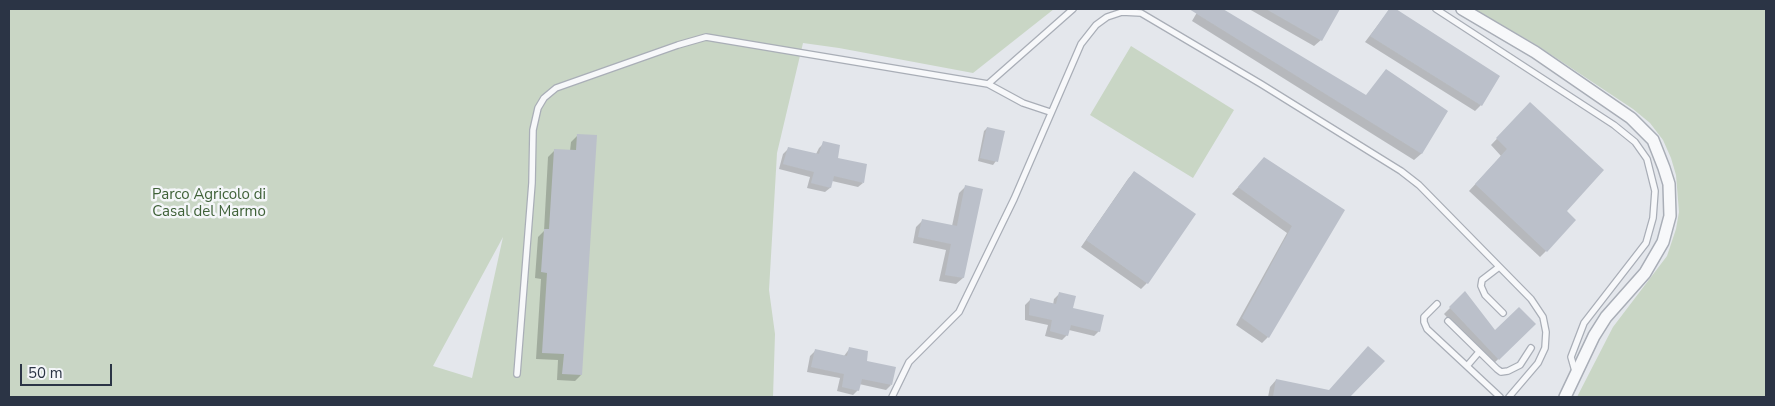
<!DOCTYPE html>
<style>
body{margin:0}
#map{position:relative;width:1775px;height:406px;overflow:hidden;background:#e4e7ec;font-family:"Nunito Sans",sans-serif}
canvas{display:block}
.frame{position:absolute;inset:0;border:10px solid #2b3445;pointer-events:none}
.scale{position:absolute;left:20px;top:364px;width:92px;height:22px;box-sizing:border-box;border:2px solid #2b3445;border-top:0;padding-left:6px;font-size:15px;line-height:18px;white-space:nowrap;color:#2b3445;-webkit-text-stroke:4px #f4f6f9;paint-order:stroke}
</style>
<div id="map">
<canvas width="1775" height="406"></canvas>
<div class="frame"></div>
<div class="scale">50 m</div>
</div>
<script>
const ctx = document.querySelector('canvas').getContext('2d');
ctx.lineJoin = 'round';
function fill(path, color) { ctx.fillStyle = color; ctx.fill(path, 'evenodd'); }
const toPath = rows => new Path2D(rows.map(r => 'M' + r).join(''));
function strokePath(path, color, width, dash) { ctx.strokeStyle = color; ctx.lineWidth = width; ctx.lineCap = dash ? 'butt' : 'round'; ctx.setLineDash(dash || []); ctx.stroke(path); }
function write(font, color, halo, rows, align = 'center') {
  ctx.font = font + ' "Nunito Sans",sans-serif'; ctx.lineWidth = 5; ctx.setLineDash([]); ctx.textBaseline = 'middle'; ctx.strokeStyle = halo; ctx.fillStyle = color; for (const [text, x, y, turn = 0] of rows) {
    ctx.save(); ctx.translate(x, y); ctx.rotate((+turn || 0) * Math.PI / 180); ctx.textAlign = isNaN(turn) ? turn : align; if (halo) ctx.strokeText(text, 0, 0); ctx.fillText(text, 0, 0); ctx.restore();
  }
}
const green = toPath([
 [9,9,1054,9,973,73,839,48,803,43,777,153,769,290,775,334,773,397,9,397],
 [503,237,472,378,433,366],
 [1474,9,1766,9,1766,397,1577,397,1613,327,1667,256,1676,229,1679,212,1676,175,1671,158,1663,140,1650,123,1633,109,1535,44],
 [1131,46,1234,110,1193,178,1090,115]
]);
const shadow = toPath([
 [1199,9,1220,9,1366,96,1447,111,1421,154,1414,160,1192,21],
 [1249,9,1338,9,1321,40,1314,46],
 [1390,9,1393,9,1498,76,1481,105,1475,111,1365,42],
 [1530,104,1565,211,1546,251,1540,257,1469,191,1501,156,1491,145],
 [987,128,996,161,993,165,978,161,984,131],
 [578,135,581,375,575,381,557,380,558,360,536,359,541,279,535,278,538,237,544,231,548,157,555,150,570,151,571,142],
 [824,143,836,159,863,183,858,187,832,181,830,188,825,192,807,188,810,177,779,169,783,154,788,149,816,154,819,148],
 [1258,166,1343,210,1268,337,1262,343,1236,325,1287,233,1232,194],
 [1134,172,1147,283,1141,289,1081,247,1128,179],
 [966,186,963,278,956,284,939,281,946,250,913,243,916,227,923,220,952,226,959,193],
 [1465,293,1495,332,1535,324,1492,365,1444,314],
 [1059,294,1072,309,1099,331,1094,336,1069,330,1067,335,1062,340,1045,336,1048,325,1025,320,1025,305,1030,300,1053,305,1054,299],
 [850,348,865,362,891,385,886,390,859,384,858,390,853,395,837,391,840,378,807,372,810,356,815,351,844,356],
 [1383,361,1348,397,1268,397,1270,387,1276,380,1329,391]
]);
const building = toPath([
 [1189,9,1223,9,1366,95,1386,69,1448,111,1422,154],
 [1266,9,1340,9,1322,41],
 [1389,9,1396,9,1500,76,1482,106,1370,36],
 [1530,102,1604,170,1567,211,1576,220,1547,252,1475,184,1507,149,1496,138],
 [987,127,1005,131,998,162,980,158],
 [577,134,597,135,582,375,562,374,564,354,542,353,547,273,541,272,544,229,549,229,554,149,576,150],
 [823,141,840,145,838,158,867,164,864,183,834,176,831,188,811,183,814,172,783,164,788,147,819,154],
 [1264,157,1345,210,1269,338,1242,318,1292,226,1238,187],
 [1134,171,1196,214,1148,284,1086,240],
 [965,185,983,189,964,278,945,275,951,244,918,237,922,219,957,226],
 [1465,291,1495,330,1519,307,1536,324,1499,360,1449,307],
 [1059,292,1076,296,1073,308,1104,315,1100,332,1071,325,1068,336,1050,331,1052,320,1029,315,1030,298,1056,304],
 [1368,346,1385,361,1350,397,1273,397,1276,379,1329,390],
 [849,347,868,351,867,361,896,367,892,385,862,379,859,391,842,387,844,374,811,367,815,349,847,356]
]);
const service = toPath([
 [1436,9,1614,125,1635,142,1647,159,1655,191,1653,218,1646,243,1584,323,1571,357,1575,371],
 [988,84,1023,103,1050,112],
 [1499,267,1482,280,1481,286,1485,295,1503,313],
 [1437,304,1424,317,1424,322,1427,329,1500,397],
 [1448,321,1497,369,1501,372,1508,371,1520,365,1531,348],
 [1467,366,1479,352],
 [517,374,532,183,533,130,538,108,544,98,556,88,678,45,706,37,988,84,1073,9],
 [892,397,909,362,959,312,1014,199,1081,44,1096,25,1107,17,1122,12,1141,13,1261,84,1401,171,1419,185,1531,299,1543,317,1546,332,1545,348,1538,363,1509,397]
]);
const minor = toPath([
 [1462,9,1535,52,1631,118,1653,140,1664,168,1669,184,1670,216,1663,242,1645,273,1606,317,1594,336,1565,397]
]);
const parkNames = [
 ["Parco Agricolo di",209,195],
 ["Casal del Marmo",209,212]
];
fill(green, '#c9d6c5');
fill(shadow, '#0003');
fill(building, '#bbc0ca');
strokePath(service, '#a9aeb7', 8);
strokePath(minor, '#a9aeb7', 14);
strokePath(service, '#f7f8fa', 5.5);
strokePath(minor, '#f7f8fa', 11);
write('15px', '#3f6138', '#f4f6f9', parkNames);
</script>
